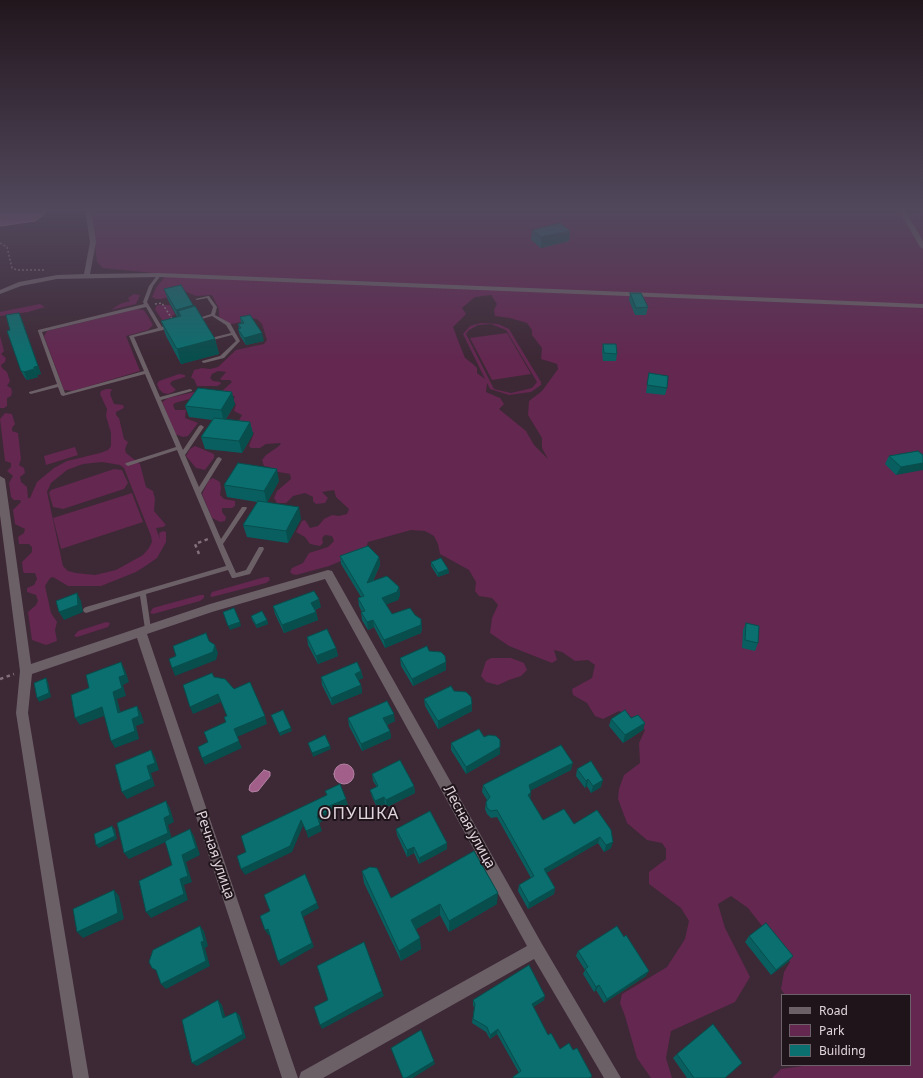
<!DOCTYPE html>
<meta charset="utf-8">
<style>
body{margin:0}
#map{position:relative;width:923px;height:1078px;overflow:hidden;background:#3d2835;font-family:"Noto Sans",sans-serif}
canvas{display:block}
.legend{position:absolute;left:781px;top:994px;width:130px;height:72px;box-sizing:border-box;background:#1e141a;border:1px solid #6c6168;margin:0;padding:5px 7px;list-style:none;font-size:12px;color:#e2d4dc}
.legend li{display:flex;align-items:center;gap:8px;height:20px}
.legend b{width:20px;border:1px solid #6c6168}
</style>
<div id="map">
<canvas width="923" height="1078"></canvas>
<ul class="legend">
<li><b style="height:5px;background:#6c6067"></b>Road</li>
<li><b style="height:11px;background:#632750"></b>Park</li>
<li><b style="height:11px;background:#0a6f6e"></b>Building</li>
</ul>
</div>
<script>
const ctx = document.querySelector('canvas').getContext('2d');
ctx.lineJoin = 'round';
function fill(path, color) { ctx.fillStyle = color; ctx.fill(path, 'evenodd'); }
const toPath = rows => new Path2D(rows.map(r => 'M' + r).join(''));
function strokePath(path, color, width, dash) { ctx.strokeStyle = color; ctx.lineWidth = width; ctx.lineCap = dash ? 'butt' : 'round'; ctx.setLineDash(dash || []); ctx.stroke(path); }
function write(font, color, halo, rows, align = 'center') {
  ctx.font = font + ' "Noto Sans",sans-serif'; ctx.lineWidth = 4; ctx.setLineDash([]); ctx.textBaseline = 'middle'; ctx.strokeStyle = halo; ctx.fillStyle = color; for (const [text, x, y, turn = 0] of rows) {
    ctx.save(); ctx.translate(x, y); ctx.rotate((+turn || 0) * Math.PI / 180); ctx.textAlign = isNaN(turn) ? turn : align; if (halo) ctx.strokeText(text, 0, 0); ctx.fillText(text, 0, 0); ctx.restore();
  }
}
const green = toPath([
 [91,210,923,210,923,1078,772,1078,781,1069,810,1065,910,1065,910,995,785,995,781,989,784,972,790,962,748,908,731,896,718,904,725,928,750,977,735,1002,671,1031,666,1058,672,1078,651,1078,637,1058,625,1016,620,1003,622,994,667,967,685,939,689,921,681,908,649,884,649,872,666,859,666,849,662,843,647,840,627,823,618,799,619,789,624,775,640,763,639,743,645,730,631,717,619,711,603,719,595,716,587,703,573,695,572,689,592,678,595,665,588,660,575,661,562,652,554,650,557,660,552,663,509,646,490,633,492,618,498,605,492,598,479,596,475,591,476,582,469,570,440,554,438,544,434,536,425,531,411,530,368,542,365,551,329,566,296,575,292,574,290,572,292,568,303,563,309,553,328,547,334,541,332,536,325,535,322,538,323,543,320,546,310,544,305,537,296,532,302,521,305,520,310,528,318,526,324,519,332,515,339,516,347,514,349,509,336,497,334,490,322,492,328,498,325,503,316,504,313,501,313,497,305,493,293,496,286,503,277,503,274,498,277,491,291,479,290,474,273,471,270,467,264,466,262,460,266,455,279,446,281,443,266,444,260,448,251,448,249,446,254,433,238,422,242,415,234,411,236,404,233,401,235,396,226,396,222,391,232,382,230,380,222,380,220,379,226,372,218,371,212,374,210,378,213,381,220,382,221,384,217,386,197,386,194,379,191,378,194,370,202,368,210,369,218,367,236,350,264,344,267,340,262,324,257,319,251,318,246,321,231,324,219,317,219,309,212,295,196,296,184,291,162,299,156,299,152,297,156,288,166,275,163,274,103,268,97,262],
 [491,295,497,304,494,310,495,316,510,318,527,323,532,330,532,335,542,348,541,359,557,364,558,369,542,391,529,401,528,415,542,438,542,448,548,459,534,445,526,431,499,409,504,404,500,398,486,392,487,383,490,389,509,395,531,392,541,385,541,382,509,329,498,324,481,323,470,326,463,334,485,379,477,373,477,368,473,364,465,358,457,338,453,327,466,314,462,308,475,297],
 [491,324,506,330,537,382,532,388,511,393,494,389,466,334,469,330,478,325],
 [134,294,140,295,136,304,111,310,120,304,130,301,128,298],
 [40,304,45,307,28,312,0,316,0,312],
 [157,305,170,305,175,314,164,323,155,309],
 [137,309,144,310,153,325,148,330,126,336,140,371,73,391,64,390,44,336,47,331],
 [507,333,531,374,492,380,470,338],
 [0,336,4,351,1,354,6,358,5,362,1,365,2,368,7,372,10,381,7,386,11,388,12,392,11,396,7,398,7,406,4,408,0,408],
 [179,374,185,375,185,377,172,381,170,384,176,390,173,392,168,394,163,393,159,389,157,384,159,381],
 [106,389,112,389,110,394,114,404,123,405,124,408,116,412,116,415,119,418,124,439,128,442,125,449,126,453,140,464,146,487,153,491,155,499,154,511,166,525,163,527,156,528,160,539,159,533,163,531,166,532,166,542,157,558,147,565,136,572,101,586,68,586,53,577,50,578,45,586,51,613,57,622,55,630,57,641,46,645,32,640,28,612,36,605,38,601,36,595,27,592,27,588,34,585,37,579,35,573,24,573,23,571,22,562,32,552,32,547,29,544,19,544,18,537,24,533,25,529,15,524,13,510,21,502,20,500,14,500,11,497,9,483,13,476,7,471,11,467,11,463,5,461,0,419,5,413,12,414,15,424,12,428,12,431,18,433,21,459,19,465,24,468,25,473,20,477,21,482,27,487,28,498,30,498,37,482,54,468,67,461,100,453,108,450,111,446,111,433,106,416,107,409,100,394,101,391],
 [102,462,120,465,124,468,151,536,152,542,149,548,143,555,116,570,95,575,76,573,68,571,63,566,47,492,51,483,67,470,83,464],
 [198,391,200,396,175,403,173,405,175,410,186,410,185,418,198,423,188,436,183,437,175,434,162,402,168,398],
 [195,446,214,454,214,458,205,470,196,468,186,456,190,449],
 [75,447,78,455,46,465,44,456],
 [114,469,122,470,128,483,124,489,63,509,53,507,49,493,51,490],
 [213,478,220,482,221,488,220,495,224,499,235,501,235,506,232,508,222,508,222,512,226,517,225,521,220,522,212,518,202,494,209,480],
 [132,493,143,522,61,549,53,518],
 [265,577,269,577,270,580,266,583,212,597,210,596,212,592],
 [200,595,204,595,204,598,200,601,153,614,150,613,153,608],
 [106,622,110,623,108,627,77,637,74,636,78,631],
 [491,658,511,658,524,663,527,670,521,676,509,680,498,685,486,682,481,676,486,661]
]);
const water = toPath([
 [0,210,46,210,44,215,35,221,0,226,0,210],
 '334 774a10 10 0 1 1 20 0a10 10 0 1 1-20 0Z',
 [264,770,270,772,270,776,258,791,252,792,249,790,250,785,264,770]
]);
const pathFar1 = toPath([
 [0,243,7,247,12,268,17,270,45,270],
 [155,304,162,303,172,319]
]);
const path = toPath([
 [199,554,195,544,208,539],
 [0,679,14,674]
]);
const lane = toPath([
 [158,274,161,275,153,286,147,302,162,327,171,325,173,326,163,330,134,337,160,397,190,389,192,390,192,391,161,400,183,450,199,426,201,425,204,427,185,455,199,487,217,458,219,457,222,459,201,493,221,539,242,507,246,507,247,508,223,544,236,573,246,570,259,547,263,547,264,549,250,574,234,578,232,578,228,570,146,594,151,629,150,631,148,632,146,631,145,629,140,596,86,613,84,612,83,610,84,608,86,607,226,566,177,450,128,466,125,464,126,463,176,447,145,374,63,396,61,395,58,387,31,394,29,393,29,392,57,384,38,331,38,330,144,304,143,302,149,286,158,274],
 [146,307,158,328,129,336,144,371,65,393,42,332,146,307],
 [208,296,209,296,217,307,215,315,230,323,240,341,224,358,204,363,202,362,202,361,220,356,236,341,232,335,213,340,211,340,211,338,231,333,226,325,212,316,195,321,193,320,211,314,213,307,207,298,197,300,195,299,208,296]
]);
const street = toPath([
 [85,210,91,210,96,242,90,274,159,273,923,304,923,308,159,277,57,279,21,286,0,294,0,290,19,282,57,275,84,274,90,242,85,210],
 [899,210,905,210,923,241,923,249,920,247,899,210],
 [0,476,5,479,31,664,210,604,328,570,332,571,542,944,621,1078,604,1078,534,959,323,1078,299,1078,301,1072,527,946,325,579,212,612,147,634,298,1078,282,1078,137,638,32,674,28,713,89,1078,73,1078,16,713,20,671,0,515,0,476]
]);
const wall = toPath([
 [532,230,570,231,569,241,541,248,531,240],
 [164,289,193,305,215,339,219,354,181,364,166,336,161,321,177,317,168,300],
 [630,293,648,307,646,315,635,315,629,300],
 [19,313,22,320,41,374,37,375,38,377,27,380,25,378,21,371,10,330],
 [240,317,264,341,246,345,240,336,238,329,239,329,238,324,241,324],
 [603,344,617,354,616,361,603,361,602,351],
 [649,373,667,388,665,395,646,393],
 [235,404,226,419,250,422,253,434,242,453,205,449,201,437,212,420,189,417,185,406],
 [918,451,896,475,885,464,889,456],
 [279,481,267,502,301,519,288,543,247,537,243,525,257,502,227,497,224,485],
 [340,556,379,557,380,565,373,581,399,587,400,595,398,600,386,604,392,614,422,627,421,633,385,648,374,627,368,630,362,620,361,612,362,612,359,606,358,598,361,597,341,564],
 [431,562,448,569,449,573,438,577,431,566],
 [273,606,321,607,315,610,316,612,318,620,284,633,275,614],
 [251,616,267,620,268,624,257,628,252,620],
 [746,623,758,643,755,651,742,648,743,630],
 [307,637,336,648,338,656,318,664,308,645],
 [429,651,446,670,413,686,401,666,400,658],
 [361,671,363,678,358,680,361,685,362,693,332,705,322,685,321,677],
 [454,691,472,704,472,711,438,729,425,706,424,699],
 [348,718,395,721,387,725,390,731,391,738,362,751,349,726],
 [631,718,645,723,643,730,623,743,609,726,611,719],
 [484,737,500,754,466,774,451,750,451,743],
 [577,769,601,787,591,793,587,786,585,788,576,776],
 [571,770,531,790,530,799,543,820,574,824,597,810,611,848,604,852,598,843,546,873,555,888,554,894,528,909,518,891,519,885,531,878,497,817,491,818,487,814,485,809,486,802,487,800,482,792,483,785],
 [372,774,414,786,415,793,387,807,385,804,377,807,372,797,370,790,377,787,373,781],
 [396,829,447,843,447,849,419,864,414,853,407,857,397,835],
 [362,871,391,898,497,904,449,932,440,915,416,929,421,949,401,961,364,883],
 [749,936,793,956,788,962,771,975,745,942],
 [578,951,646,976,604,1003,596,990,594,992,583,974,585,970,576,956],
 [473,1000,544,1000,533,1007,548,1035,560,1049,573,1050,592,1076,591,1078,513,1078,513,1077,519,1073,497,1034,490,1039,486,1032,472,1023,474,1008,473,1005],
 [677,1054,725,1078,687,1078,673,1058]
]);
const shadedWall = toPath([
 [570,231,569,241,541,248,541,237],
 [193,305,196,316,181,316,178,311,181,320,179,321,176,310],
 [19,313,22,320,41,374,37,375,34,367],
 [262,333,264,341,246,345,244,338],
 [215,339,219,354,181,364,177,349],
 [34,369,38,377,27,380,24,372],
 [232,392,235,404,224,421,221,410],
 [250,422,253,434,242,453,239,441],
 [923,463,923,470,896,475,901,467],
 [277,469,279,481,267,503,264,491],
 [299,507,301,519,288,543,286,531],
 [379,557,380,565,368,591,367,583],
 [448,569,449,573,438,577,438,573],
 [399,587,400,595,398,600,383,606,382,598],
 [77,593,81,601,83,612,64,620,59,612],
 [319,599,321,607,313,610,311,603],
 [316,612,318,620,284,633,282,625],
 [421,619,422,627,421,633,385,648,384,640],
 [267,620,268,624,257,628,256,625],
 [373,620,374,627,368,630,367,622],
 [240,622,241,626,230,630,228,626],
 [215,645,218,653,216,660,175,676,172,668],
 [336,648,338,656,318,664,316,656],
 [121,662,125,670,129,682,123,685,126,696,117,699,123,721,118,713,113,692,119,677],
 [446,662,446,670,413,686,412,679],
 [361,671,363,678,356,681,355,674],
 [46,678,48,682,51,697,39,702,37,698],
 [361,685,362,693,332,705,331,698],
 [218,694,221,702,193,714,190,707],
 [472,704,472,711,438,729,438,721],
 [137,706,141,713,144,723,136,726,139,739,115,748,111,741,132,719],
 [102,707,107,715,80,725,75,718],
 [394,714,395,721,384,726,383,718],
 [265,716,267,724,237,737,242,748,205,765,202,758,234,729],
 [645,723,643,730,623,743,625,735],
 [291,728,292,731,280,736,279,733],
 [390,731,391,738,362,751,361,744],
 [330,746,331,749,313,757,312,753],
 [500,747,500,754,466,774,466,767],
 [151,750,155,757,159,770,151,773,155,786,127,799,122,792,147,766],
 [573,763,571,770,528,792,529,785],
 [588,779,587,786,585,788,586,781],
 [603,780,601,787,591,793,593,786],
 [414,786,415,793,387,807,386,800],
 [531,792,530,799,527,802,528,795],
 [384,797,385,804,377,807,375,801],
 [346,799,348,805,330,813,331,817,319,823,317,816,327,807],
 [166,801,170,808,174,822,168,825,172,839,129,859,124,853,164,818],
 [301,820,303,826,292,852,245,875,241,869],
 [320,825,322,831,308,838,306,831],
 [112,826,115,829,117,839,99,848,96,845],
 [190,829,194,836,200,855,186,862,192,882,184,885,188,900,151,918,146,912,180,879,182,855],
 [600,837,598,843,543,875,544,869],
 [613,842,611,848,604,852,606,845],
 [447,843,447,849,419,864,419,858],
 [414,847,414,853,407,857,407,850],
 [555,888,554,894,528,909,529,903],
 [114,890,119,896,124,919,83,938,77,932],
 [498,893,497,904,449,932,449,921],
 [317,903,319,908,303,917,314,947,281,966,278,961,301,912],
 [440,904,440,915,413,931,411,920],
 [200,926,204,931,208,946,205,948,210,966,166,989,161,984],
 [268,929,270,934,268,935,265,930],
 [420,938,421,949,401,961,399,951],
 [793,956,788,962,771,975,776,970],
 [649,971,646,976,604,1003,607,999],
 [599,985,596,990,594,992,596,987],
 [382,991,384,996,322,1029,320,1025],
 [545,996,544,1000,531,1009,532,1004],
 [218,1000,222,1005,227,1023,223,1018],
 [236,1012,240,1016,246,1038,197,1066,192,1063],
 [498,1029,497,1034,490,1039,490,1035],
 [434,1061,435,1064,413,1078,406,1078]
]);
const building = toPath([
 [560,223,570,231,541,237,532,230,560,223],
 [181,285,193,305,176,310,164,289,181,285],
 [630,293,641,293,648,307,636,308,630,293],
 [195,306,215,339,177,349,161,321,181,316,178,311,195,306],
 [19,313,38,366,34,367,34,369,24,372,21,371,7,331,10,330,6,315,19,313],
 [250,315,262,333,244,338,238,329,241,328,238,324,244,323,240,317,250,315],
 [603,344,616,344,617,354,604,353,603,344],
 [649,373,668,376,667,388,647,385,649,373],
 [198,388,232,392,221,410,185,406,198,388],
 [214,418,250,422,239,441,201,437,214,418],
 [918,451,923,455,923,463,901,467,889,456,918,451],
 [238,463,277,469,264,491,224,485,238,463],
 [258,501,299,507,286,531,243,525,258,501],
 [368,546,379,557,367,583,387,576,399,587,397,592,382,598,392,614,410,608,415,615,421,619,421,625,384,640,373,620,367,622,361,612,365,611,358,598,364,596,340,556,368,546],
 [441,558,448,569,438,573,431,562,441,558],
 [314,591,319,599,311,603,316,612,282,625,273,606,314,591],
 [77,593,78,605,59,612,56,601,77,593],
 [234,608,240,622,228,626,223,612,234,608],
 [262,611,267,620,256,625,251,616,262,611],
 [746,623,759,626,758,643,745,640,746,623],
 [327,629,336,648,316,656,307,637,327,629],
 [206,633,209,641,215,645,213,652,172,668,169,659,176,656,173,646,206,633],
 [427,646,429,651,441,652,445,656,446,662,412,679,400,658,427,646],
 [121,662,125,675,119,677,122,688,113,692,118,713,137,706,139,716,132,719,135,731,111,741,102,707,75,718,71,695,89,688,86,675,121,662],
 [357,662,361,671,355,674,361,685,331,698,321,677,357,662],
 [212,673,214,677,225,679,234,689,250,682,265,716,234,729,239,741,202,758,198,747,208,742,204,732,226,722,224,717,227,716,218,694,190,707,183,685,212,673],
 [46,678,49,693,37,698,34,683,46,678],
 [451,686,454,691,466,692,471,697,472,704,438,721,424,699,451,686],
 [387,701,394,714,383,718,390,731,361,744,348,718,387,701],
 [283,710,291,728,279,733,271,715,283,710],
 [625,710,631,718,638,715,645,723,625,735,611,719,625,710],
 [479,729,484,737,489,735,496,736,500,740,500,747,466,767,451,743,479,729],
 [325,735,330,746,312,753,308,743,325,735],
 [561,745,573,763,529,785,531,792,528,795,543,820,564,809,574,824,597,810,611,830,613,842,606,845,600,837,544,869,555,888,529,903,519,885,534,876,497,810,491,811,487,808,486,802,490,797,483,785,561,745],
 [151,750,155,763,147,766,151,779,122,792,115,765,151,750],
 [400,760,414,786,386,800,384,797,375,801,370,790,378,786,372,774,400,760],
 [591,761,603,780,593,786,588,779,586,781,577,769,591,761],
 [340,784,346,799,327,807,329,811,317,816,320,825,306,831,301,820,290,846,241,869,237,856,246,852,241,836,327,795,325,791,340,784],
 [166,801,170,815,164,818,168,833,124,853,117,823,166,801],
 [430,811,447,843,419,858,414,847,407,850,396,829,430,811],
 [112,826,115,836,96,845,94,834,112,826],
 [190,829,196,848,182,855,188,876,180,879,184,894,146,912,139,881,172,865,165,841,190,829],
 [474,851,498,893,449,921,440,904,411,920,420,938,399,951,362,871,370,867,377,868,391,898,474,851],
 [305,874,317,903,301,912,312,943,278,961,268,929,265,930,260,916,270,911,264,895,305,874],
 [114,890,118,913,77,932,73,909,114,890],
 [766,923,793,956,776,970,749,936,766,923],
 [200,926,204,941,201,942,206,961,161,984,156,970,152,968,149,962,153,950,200,926],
 [617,926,624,937,626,935,649,971,607,999,599,985,596,987,585,969,588,967,578,951,617,926],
 [364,942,382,991,320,1025,314,1007,328,1000,317,966,364,942],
 [529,965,545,996,532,1004,548,1035,551,1033,560,1049,569,1043,573,1050,577,1048,592,1076,589,1078,513,1078,513,1077,521,1071,498,1029,490,1035,487,1027,473,1019,475,1004,473,1000,529,965],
 [218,1000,223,1018,236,1012,243,1034,192,1063,182,1020,218,1000],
 [713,1024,742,1063,725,1078,694,1078,677,1054,713,1024],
 [421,1030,434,1061,406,1078,403,1078,391,1048,421,1030]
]);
const nearStreetnames = [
 ["Лесная улица",469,827,61],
 ["Речная улица",215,855,71]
];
const nearQuarternames = [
 ["ОПУШКА",359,814]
];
fill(green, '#632750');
fill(water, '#a15f8a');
strokePath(water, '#b482a3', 1);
strokePath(pathFar1, '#82707b', 1.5, [2, 2]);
strokePath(path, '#82707b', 2.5, [3.5, 3.5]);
fill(lane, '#6c6067');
fill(street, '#6c6067');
fill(wall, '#095f5f');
fill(shadedWall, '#074e4d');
fill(building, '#0a6f6e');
strokePath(building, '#074e4d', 1);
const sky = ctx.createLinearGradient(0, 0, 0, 361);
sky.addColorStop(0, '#22161d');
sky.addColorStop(0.58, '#51485c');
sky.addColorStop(1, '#51485c00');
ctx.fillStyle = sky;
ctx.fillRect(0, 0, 923, 361);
write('14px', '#e2d4dc', '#1e141a', nearStreetnames);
ctx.letterSpacing = '1px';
write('17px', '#e2d4dc', '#1e141a', nearQuarternames);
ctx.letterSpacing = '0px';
</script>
